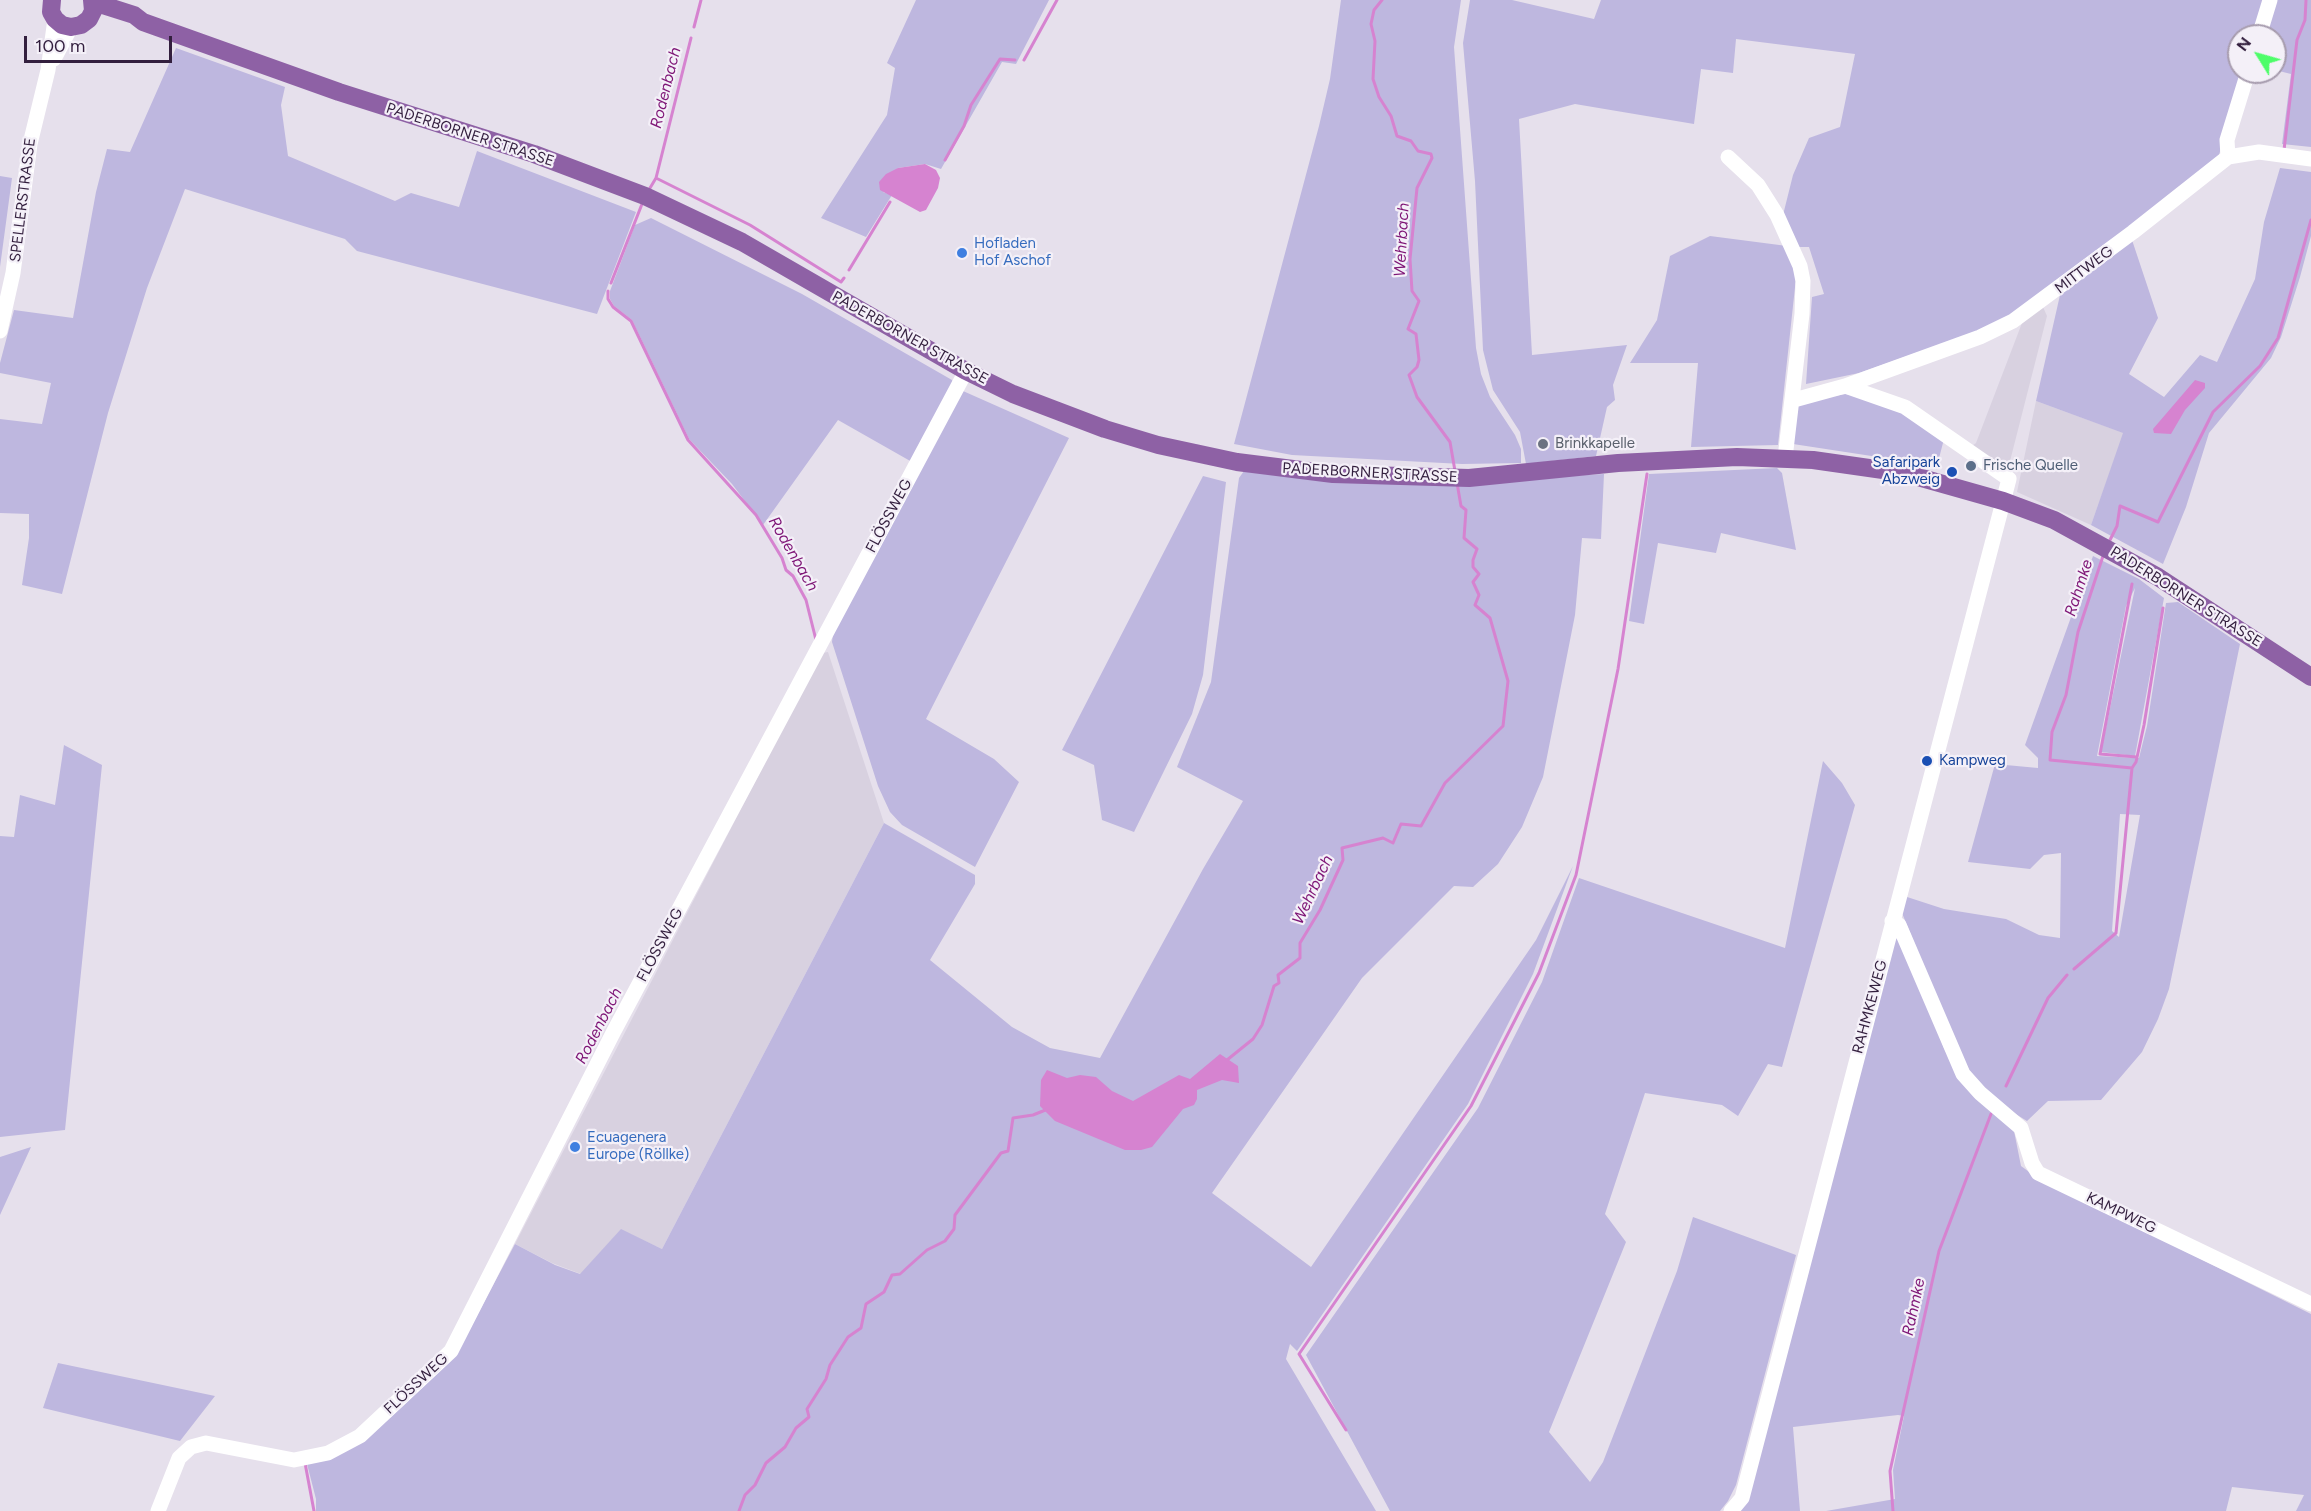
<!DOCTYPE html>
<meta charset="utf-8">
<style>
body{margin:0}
#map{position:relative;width:2311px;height:1511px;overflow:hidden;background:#e6e0ec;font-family:Figtree,sans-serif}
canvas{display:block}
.north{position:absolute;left:2227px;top:24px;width:60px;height:60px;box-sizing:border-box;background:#f4f0f8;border:2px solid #a79cae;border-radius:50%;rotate:307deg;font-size:16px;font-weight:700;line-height:24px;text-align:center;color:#331f3e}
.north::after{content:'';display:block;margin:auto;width:21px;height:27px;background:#4dfd69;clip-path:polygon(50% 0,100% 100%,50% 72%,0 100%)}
.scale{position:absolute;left:24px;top:36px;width:148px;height:27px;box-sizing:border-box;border:3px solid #331f3e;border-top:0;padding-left:8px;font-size:18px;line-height:21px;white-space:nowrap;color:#331f3e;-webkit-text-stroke:4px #f4f0f8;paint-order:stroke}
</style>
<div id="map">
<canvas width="2311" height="1511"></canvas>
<div class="north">N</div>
<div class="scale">100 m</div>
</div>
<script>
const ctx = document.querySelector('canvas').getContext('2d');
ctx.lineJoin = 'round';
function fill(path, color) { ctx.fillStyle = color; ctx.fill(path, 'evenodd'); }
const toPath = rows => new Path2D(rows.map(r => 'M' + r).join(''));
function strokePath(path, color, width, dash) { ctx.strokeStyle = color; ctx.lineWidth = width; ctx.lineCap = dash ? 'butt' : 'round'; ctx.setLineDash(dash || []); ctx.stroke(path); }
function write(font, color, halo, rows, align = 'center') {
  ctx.font = font + ' Figtree,sans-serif'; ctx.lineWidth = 4.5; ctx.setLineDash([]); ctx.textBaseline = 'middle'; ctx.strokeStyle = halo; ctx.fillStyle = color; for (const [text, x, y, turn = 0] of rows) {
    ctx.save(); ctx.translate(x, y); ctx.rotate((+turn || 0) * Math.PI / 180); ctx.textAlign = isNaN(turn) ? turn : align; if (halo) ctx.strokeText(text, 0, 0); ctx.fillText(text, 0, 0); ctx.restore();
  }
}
const built = toPath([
 [2043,307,2047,316,2008,469,1972,446,1976,443,2022,323],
 [2036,401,2124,433,2091,525,2017,492],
 [828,652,884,823,662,1249,621,1230,581,1274,552,1263,515,1244,822,653]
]);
const green = toPath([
 [916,0,1049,0,1016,64,1002,62,941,169,925,164,898,168,883,192,892,195,866,237,821,218,887,115,895,68,887,63],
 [1341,0,1461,0,1454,47,1476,348,1481,374,1490,397,1515,435,1521,449,1521,463,1462,464,1292,455,1234,444,1319,126,1330,79],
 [1470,0,1512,0,1594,19,1601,0,2311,0,2311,147,2282,144,2291,74,2275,70,2275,36,2239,36,2239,72,2243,72,2219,155,2040,297,1990,327,1859,373,1806,384,1812,297,1824,294,1809,247,1798,247,1783,215,1793,175,1809,138,1840,127,1855,54,1736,39,1733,73,1701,69,1694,124,1575,104,1519,119,1532,355,1627,345,1613,385,1615,400,1607,407,1596,456,1526,464,1520,432,1493,390,1483,350,1475,181,1463,43],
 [176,48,285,87,281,105,288,156,395,201,411,193,459,207,477,151,636,212,597,314,357,251,345,239,185,189,147,288,108,413,62,594,22,585,29,538,29,514,0,513,0,419,42,424,51,383,0,373,0,363,14,310,73,318,96,192,107,149,130,152],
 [2280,168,2311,172,2311,236,2300,277,2281,337,2271,358,2209,433,2186,507,2163,564,2091,525,2123,433,2036,401,2060,295,2132,240,2158,318,2129,374,2164,397,2200,355,2217,362,2255,279,2264,222],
 [0,176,12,178,0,267],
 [651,218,802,294,952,380,954,385,912,462,838,420,763,525,732,484,689,439,632,320,614,306,610,299,610,291,635,225],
 [1710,236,1787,246,1796,278,1778,445,1691,447,1698,363,1630,363,1657,320,1670,256],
 [963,391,1069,438,926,719,994,759,1019,782,975,867,902,825,890,812,878,786,832,642,833,633],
 [1846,394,1885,403,1944,439,1937,466,1793,444,1798,407,1804,401],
 [1777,468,1782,473,1796,550,1721,533,1716,553,1658,543,1644,624,1629,621,1649,474],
 [1244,471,1465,481,1604,474,1601,539,1582,538,1575,615,1543,777,1522,827,1498,864,1473,887,1454,886,1362,978,1212,1193,1311,1267,1536,940,1573,866,1533,974,1468,1104,1297,1351,1290,1344,1286,1359,1376,1511,316,1511,316,1499,307,1464,328,1456,456,1355,515,1244,555,1265,580,1274,621,1229,662,1249,884,823,975,875,975,884,930,960,1012,1027,1050,1048,1100,1058,1203,869,1243,801,1177,767,1211,682,1239,478],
 [1203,476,1226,482,1203,675,1192,714,1134,832,1102,820,1094,765,1062,750],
 [2093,556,2139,579,2164,598,2135,756,2101,752,2135,588,2126,606,2097,756,2139,758,2147,726,2166,603,2178,602,2240,644,2169,989,2158,1019,2142,1052,2101,1100,2048,1101,2027,1121,1999,1104,1964,1065,1902,913,1904,896,1944,909,2006,919,2039,935,2060,938,2061,853,2044,855,2030,869,1968,862,1995,764,2038,768,2038,758,2025,745],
 [2120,814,2140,815,2119,937,2112,931],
 [64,745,102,765,65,1130,0,1137,0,836,14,837,20,795,55,805],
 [1823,761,1842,783,1855,805,1782,1067,1768,1064,1738,1116,1722,1105,1645,1093,1605,1214,1626,1242,1549,1432,1590,1482,1603,1462,1677,1271,1693,1217,1796,1255,1736,1485,1728,1501,1720,1511,1390,1511,1306,1355,1478,1108,1542,982,1579,878,1785,948],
 [1894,935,1900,936,1944,1048,1958,1076,2014,1131,2021,1166,2036,1177,2311,1314,2311,1511,2296,1511,2304,1495,2232,1487,2226,1511,1826,1511,1895,1499,1893,1470,1904,1416,1898,1415,1793,1427,1800,1511,1738,1511],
 [31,1147,0,1215,0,1157],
 [58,1363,215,1396,180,1441,43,1408]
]);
const water = toPath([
 [925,164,936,170,940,178,938,188,926,210,920,212,880,190,879,182,886,174,898,168],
 [2195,380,2205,383,2205,388,2185,410,2171,434,2154,433,2153,429],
 [1220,1054,1238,1066,1239,1083,1222,1080,1197,1090,1197,1099,1194,1105,1183,1109,1152,1147,1141,1150,1125,1150,1055,1121,1040,1106,1041,1080,1047,1070,1067,1078,1080,1075,1096,1077,1112,1091,1133,1101,1179,1075,1190,1079]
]);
const stream = toPath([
 [1382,0,1374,10,1371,24,1375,41,1373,79,1379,97,1391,116,1397,136,1411,141,1418,151,1431,154,1432,158,1417,188,1410,259,1412,291,1419,301,1408,329,1416,334,1419,360,1417,367,1409,375,1417,397,1450,442,1455,471],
 [694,27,701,0],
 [1024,60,1057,0],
 [2284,150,2297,40,2305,20,2306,0],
 [945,160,964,126,971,105,1000,59,1015,60],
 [656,178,750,225,841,282,844,278],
 [650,188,656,178,691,38],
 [849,270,890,202],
 [611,283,642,204],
 [608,291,608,299,613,307,631,321,688,440,756,515,782,558,786,570,793,576,806,600,816,640],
 [2109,542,2117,526,2120,506,2158,522,2213,412,2260,366,2278,338,2311,220],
 [2132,584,2100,754,2137,757],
 [2132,768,2136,762,2144,725,2163,608],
 [2074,969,2116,933,2132,768,2050,760,2052,732,2066,695,2078,632,2104,553],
 [1227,1060,1253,1039,1262,1025,1274,986,1279,983,1278,975,1300,958,1300,943,1320,910,1343,860,1342,848,1383,838,1393,843,1401,824,1421,826,1445,783,1503,726,1508,681,1490,618,1475,605,1479,595,1473,582,1479,574,1473,567,1473,560,1477,549,1464,538,1466,510,1461,506,1457,483],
 [2006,1086,2048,998,2067,975],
 [1346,1430,1299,1354,1471,1106,1539,973,1576,875,1618,669,1647,474],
 [305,1463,314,1511],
 [739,1511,745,1495,755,1485,766,1463,785,1447,796,1428,809,1417,807,1409,826,1379,830,1365,848,1337,861,1328,866,1304,884,1292,892,1275,900,1274,927,1250,945,1241,954,1229,955,1215,1001,1153,1008,1151,1013,1118,1033,1115,1048,1109],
 [1893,1511,1890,1471,1939,1251,1991,1114]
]);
const minor = toPath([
 [2259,36,2270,0],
 [54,59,71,27],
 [1728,157,1758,185,1777,215,1800,266,1803,281,1802,314,1785,458],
 [2228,157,2227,140,2248,72],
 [0,331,13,273,30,144,48,70,55,19],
 [1794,400,1845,386,1980,337,2013,321,2133,232,2228,157,2259,152,2311,159],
 [1892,921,1899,925,1963,1074,1980,1093,2021,1128,2032,1163,2038,1173,2311,1304],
 [158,1511,179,1458,191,1447,206,1443,294,1460,328,1453,360,1436,451,1351,614,1031,966,371],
 [1731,1511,1742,1498,2009,479,1905,407,1845,386]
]);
const major = toPath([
 [52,0,51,12,55,19,62,25,71,27,81,25,89,19,93,11,92,0],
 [93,2,134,15,143,22,339,92,534,154,645,196,742,242,966,371,1013,394,1105,429,1158,445,1237,462,1333,474,1469,478,1618,463,1737,457,1813,460,1904,473,2003,501,2054,520,2158,577,2311,677]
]);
const markers = [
 [962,253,6,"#3f7fe0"],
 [1543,444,6,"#6b7280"],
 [1971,466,6,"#5c6f8a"],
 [1952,472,6,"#1a4fb4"],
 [1927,761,6,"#1a4fb4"],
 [575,1147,6,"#3f7fe0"]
];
const streetNames = [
 ["PADERBORNER STRASSE",470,135,18],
 ["SPELLERSTRASSE",23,200,-83],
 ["MITTWEG",2084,270,-37],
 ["PADERBORNER STRASSE",910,338,29],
 ["PADERBORNER STRASSE",1370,473,3],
 ["FLÖSSWEG",889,516,-62],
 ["PADERBORNER STRASSE",2186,597,32],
 ["FLÖSSWEG",660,945,-62],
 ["RAHMKEWEG",1870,1007,-75],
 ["KAMPWEG",2121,1213,26],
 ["FLÖSSWEG",416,1384,-43]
];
const shopNames = [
 ["Hofladen",974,244],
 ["Hof Aschof",974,261],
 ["Ecuagenera",587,1138],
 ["Europe (Röllke)",587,1155]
];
const worshipNames = [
 ["Brinkkapelle",1555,444]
];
const transitNames = [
 ["Safaripark",1940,463],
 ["Abzweig",1940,480],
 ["Kampweg",1939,761,"left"]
];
const serviceNames = [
 ["Frische Quelle",1983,466]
];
const waterNames = [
 ["Rodenbach",666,88,-76],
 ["Wehrbach",1402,240,-87],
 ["Rodenbach",793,554,60],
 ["Rahmke",2079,588,-72],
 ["Wehrbach",1313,890,-65],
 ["Rodenbach",599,1026,-63],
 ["Rahmke",1914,1307,-78]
];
fill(built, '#d8d1e0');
fill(green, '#beb7df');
fill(water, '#d683d0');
strokePath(stream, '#d683d0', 3);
strokePath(minor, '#fff', 15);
strokePath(major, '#8e61a5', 18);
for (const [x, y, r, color] of markers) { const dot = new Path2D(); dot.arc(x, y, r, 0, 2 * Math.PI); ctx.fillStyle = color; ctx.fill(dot); strokePath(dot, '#f4f0f8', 2); }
write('15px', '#331f3e', '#f4f0f8', streetNames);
write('15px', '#366cbe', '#f4f0f8', shopNames, 'left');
write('15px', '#5b616d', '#f4f0f8', worshipNames, 'left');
write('15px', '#164399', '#f4f0f8', transitNames, 'right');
write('15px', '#4e5e75', '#f4f0f8', serviceNames, 'left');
write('italic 16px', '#7e1576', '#f4f0f8', waterNames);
</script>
